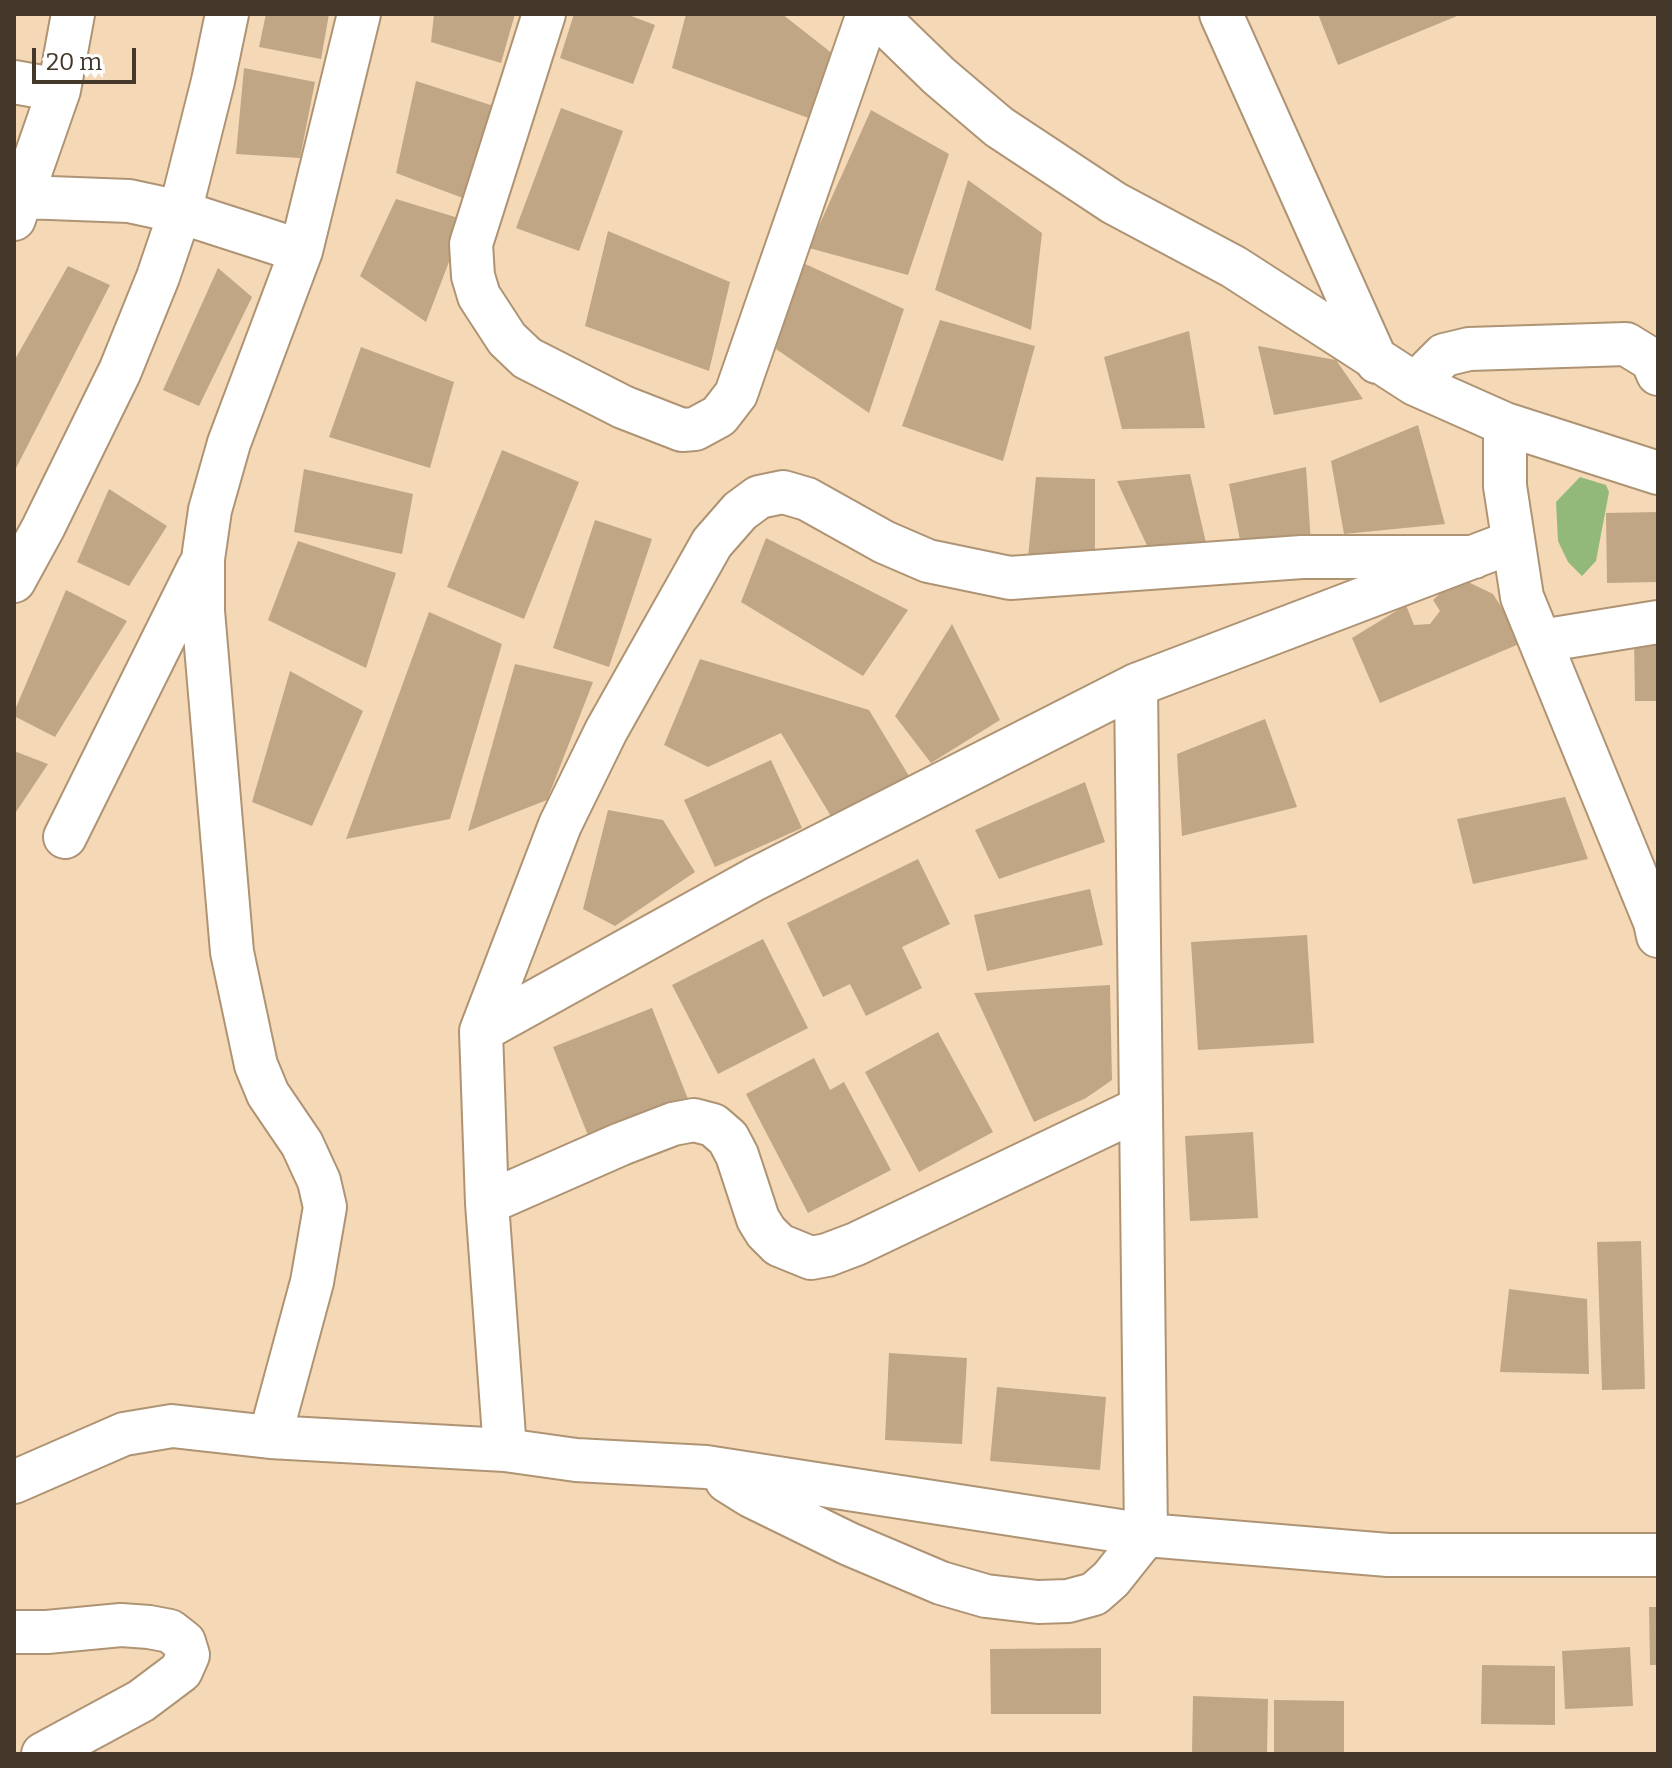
<!DOCTYPE html>
<style>
body{margin:0}
#map{position:relative;width:1672px;height:1768px;overflow:hidden;background:#f5d9b6;font-family:Bitter,serif}
canvas{display:block}
.frame{position:absolute;inset:0;border:16px solid #43382a;pointer-events:none}
.scale{position:absolute;left:32px;top:48px;width:104px;height:36px;box-sizing:border-box;border:4px solid #43382a;border-top:0;padding-left:10px;font-size:24px;line-height:28px;white-space:nowrap;color:#43382a;-webkit-text-stroke:6px #fff;paint-order:stroke}
</style>
<div id="map">
<canvas width="1672" height="1768"></canvas>
<div class="frame"></div>
<div class="scale">20 m</div>
</div>
<script>
const ctx = document.querySelector('canvas').getContext('2d');
ctx.lineJoin = 'round';
function fill(path, color) { ctx.fillStyle = color; ctx.fill(path, 'evenodd'); }
const toPath = rows => new Path2D(rows.map(r => 'M' + r).join(''));
function strokePath(path, color, width, dash) { ctx.strokeStyle = color; ctx.lineWidth = width; ctx.lineCap = dash ? 'butt' : 'round'; ctx.setLineDash(dash || []); ctx.stroke(path); }
const green = toPath([
 [1580,477,1606,485,1609,492,1596,561,1582,576,1568,562,1558,541,1556,502]
]);
const building = toPath([
 [266,14,329,14,321,59,259,47],
 [434,14,515,14,501,63,431,42],
 [574,14,626,14,655,25,633,84,560,58],
 [686,14,782,14,833,54,814,120,672,68],
 [1318,14,1462,14,1338,65],
 [244,68,315,82,300,158,236,154],
 [416,81,500,108,471,201,396,173],
 [561,108,623,131,579,251,516,228],
 [871,110,949,154,908,275,809,248],
 [968,180,1042,233,1031,330,935,290],
 [396,199,465,220,426,322,360,276],
 [608,231,730,282,709,371,585,326],
 [803,263,904,309,869,413,776,349],
 [68,266,110,285,14,472,14,361],
 [218,268,252,297,199,406,163,390],
 [940,320,1035,346,1003,461,902,426],
 [1189,331,1205,428,1122,429,1104,357],
 [1258,346,1336,360,1363,399,1274,415],
 [361,347,454,382,430,468,329,437],
 [1418,425,1445,524,1344,534,1331,461],
 [502,450,579,482,524,619,447,587],
 [1306,467,1311,544,1242,550,1229,484],
 [304,469,413,494,402,554,294,532],
 [1190,474,1207,547,1150,552,1117,481],
 [1036,477,1095,479,1095,556,1027,567],
 [109,489,167,526,129,586,77,562],
 [1658,512,1658,582,1607,583,1606,513],
 [595,520,652,539,609,667,553,648],
 [766,538,908,610,863,676,741,602],
 [298,541,396,573,366,668,268,620],
 [1462,579,1493,594,1507,616,1519,644,1380,703,1352,638,1406,605,1414,625,1430,624,1440,611,1433,600,1447,587],
 [66,590,127,621,55,737,14,716,14,712],
 [429,612,502,644,450,819,346,839],
 [952,624,1000,720,931,763,895,716],
 [1634,638,1658,638,1658,701,1635,701],
 [700,659,869,710,909,776,835,823,781,733,708,767,664,745],
 [515,664,593,682,547,800,468,831],
 [290,671,363,711,312,826,252,802],
 [1265,719,1297,807,1182,836,1177,754],
 [14,751,48,764,14,815],
 [771,760,802,828,715,867,684,800],
 [1085,782,1105,842,999,879,975,830],
 [1565,797,1588,859,1473,884,1457,819],
 [608,810,663,820,695,872,615,926,583,909],
 [918,859,950,924,902,947,922,988,866,1016,850,984,823,997,787,923],
 [1090,889,1103,945,987,971,974,915],
 [1307,935,1314,1043,1198,1050,1191,942],
 [763,939,808,1028,718,1074,672,985],
 [1110,985,1112,1080,1086,1098,1034,1122,974,993],
 [652,1008,688,1099,589,1138,553,1047],
 [938,1032,993,1132,919,1172,865,1072],
 [814,1058,830,1090,844,1082,891,1170,808,1213,746,1094],
 [1253,1132,1258,1218,1190,1221,1185,1136],
 [1641,1241,1645,1389,1602,1390,1597,1242],
 [1509,1289,1587,1299,1589,1374,1500,1372],
 [889,1353,967,1358,962,1444,885,1440],
 [997,1387,1106,1397,1100,1470,990,1461],
 [1649,1607,1658,1607,1658,1665,1650,1665],
 [1630,1647,1633,1706,1565,1709,1562,1651],
 [1101,1648,1101,1714,991,1714,990,1649],
 [1482,1665,1555,1666,1555,1725,1481,1724],
 [1193,1696,1268,1699,1267,1754,1192,1753],
 [1274,1700,1344,1701,1344,1754,1274,1754]
]);
const minor = toPath([
 [544,14,471,244,473,276,479,296,507,339,527,358,623,407,682,430,695,429,719,416,736,394,868,14],
 [875,14,939,76,999,127,1114,203,1234,267,1415,384,1505,424,1658,473],
 [1221,14,1377,362],
 [14,82,59,90],
 [24,197,129,201,180,212,301,251],
 [14,219,59,90,73,14],
 [1415,384,1444,355,1469,349,1626,344,1652,360,1658,374],
 [1505,424,1505,486,1522,597,1655,922,1658,936],
 [14,581,43,528,120,371,158,277,180,212,213,81,227,14],
 [1541,641,1658,622],
 [1136,685,1146,1535,706,1467,576,1460,505,1450,487,1203,481,1031,560,825,606,731,712,543,740,511,759,497,783,492,807,499,884,542,928,561,1010,578,1302,557,1474,557],
 [65,837,199,567],
 [481,1031,755,879,1136,685,1512,542],
 [487,1203,621,1144,673,1124,694,1120,713,1125,728,1138,737,1155,758,1219,766,1232,779,1245,811,1258,827,1255,856,1244,1141,1108],
 [270,1437,312,1282,325,1207,319,1181,302,1144,268,1094,256,1065,232,952,203,611,203,559,210,510,229,443,301,251,359,14],
 [727,1481,751,1496,849,1544,941,1583,986,1596,1038,1602,1068,1601,1094,1594,1111,1579,1146,1535,1388,1555,1658,1555],
 [14,1482,124,1434,172,1426,270,1437,505,1450],
 [14,1632,47,1632,121,1625,149,1627,170,1631,184,1642,188,1655,181,1671,141,1701,43,1754]
]);
fill(green, '#93b97a');
fill(building, '#c0a685');
strokePath(minor, '#ae9474', 46);
strokePath(minor, '#fff', 42);
</script>
